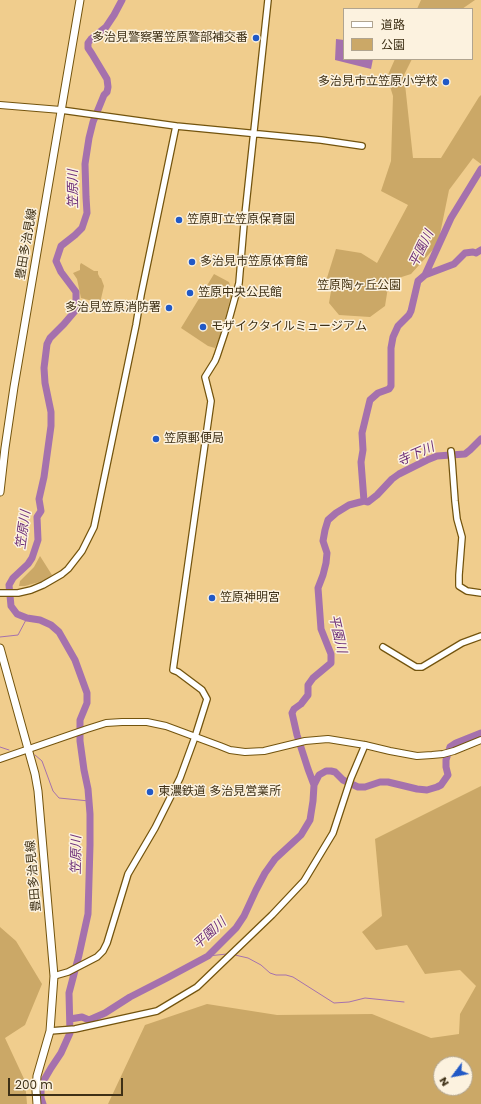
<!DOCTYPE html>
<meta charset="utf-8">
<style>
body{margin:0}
#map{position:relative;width:481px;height:1104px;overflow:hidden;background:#f0cd8d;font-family:Poppins,"Noto Sans JP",sans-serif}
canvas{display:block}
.legend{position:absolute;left:343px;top:8px;width:130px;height:52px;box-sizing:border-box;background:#fcf2df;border:1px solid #b0a48f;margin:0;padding:5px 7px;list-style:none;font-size:12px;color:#3e3016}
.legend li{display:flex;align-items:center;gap:8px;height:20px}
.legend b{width:20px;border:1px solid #b0a48f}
.north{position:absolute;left:433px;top:1056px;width:40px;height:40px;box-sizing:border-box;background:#fcf2df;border:1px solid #b0a48f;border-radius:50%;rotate:238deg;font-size:11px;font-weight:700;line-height:16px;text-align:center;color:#3e3016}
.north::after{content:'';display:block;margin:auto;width:14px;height:18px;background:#2159c6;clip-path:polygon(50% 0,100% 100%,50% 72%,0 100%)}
.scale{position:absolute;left:8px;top:1078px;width:115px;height:18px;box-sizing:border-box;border:2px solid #3e3016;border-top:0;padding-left:5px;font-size:12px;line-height:14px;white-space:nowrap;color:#3e3016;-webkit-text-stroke:3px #fcf2df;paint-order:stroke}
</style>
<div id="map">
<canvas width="481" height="1104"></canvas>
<ul class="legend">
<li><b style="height:5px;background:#fff"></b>道路</li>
<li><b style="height:11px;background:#cba867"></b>公園</li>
</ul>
<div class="north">N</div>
<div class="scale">200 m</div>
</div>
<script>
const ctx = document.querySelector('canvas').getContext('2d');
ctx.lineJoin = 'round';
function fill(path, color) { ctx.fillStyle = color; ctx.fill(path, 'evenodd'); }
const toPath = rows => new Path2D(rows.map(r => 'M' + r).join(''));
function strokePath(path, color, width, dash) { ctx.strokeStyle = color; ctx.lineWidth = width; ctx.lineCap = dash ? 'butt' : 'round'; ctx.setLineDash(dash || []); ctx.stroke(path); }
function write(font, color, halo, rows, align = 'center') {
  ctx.font = font + ' Poppins,"Noto Sans JP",sans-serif'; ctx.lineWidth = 3; ctx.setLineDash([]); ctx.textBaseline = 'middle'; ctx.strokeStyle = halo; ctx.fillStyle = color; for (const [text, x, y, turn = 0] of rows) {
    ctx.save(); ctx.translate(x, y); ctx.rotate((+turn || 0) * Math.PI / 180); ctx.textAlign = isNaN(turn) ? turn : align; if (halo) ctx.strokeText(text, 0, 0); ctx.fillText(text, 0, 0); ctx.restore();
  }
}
const green = toPath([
 [421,0,475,0,462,9,417,9],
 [395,59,412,59,404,75,413,158,441,158,479,97,481,95,481,164,473,158,449,190,438,244,411,274,389,281,385,306,370,317,339,315,329,303,331,291,326,281,336,249,361,253,377,263,408,205,381,191,391,161,393,96,387,77],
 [81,263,94,271,98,271,98,274,100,278,101,278,104,286,100,303,81,298,77,279,73,273,80,270,80,265],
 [214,274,229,282,232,292,222,331,215,348,208,346,181,328],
 [40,556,52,575,43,581,32,584,25,586,19,586,20,581,34,567],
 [481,786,481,1104,108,1104,145,1025,207,1004,277,1015,372,1014,431,1038,459,1034,460,1014,476,986,460,970,425,974,407,945,376,950,362,932,382,916,375,839],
 [441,1064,465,1064,465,1088,441,1088],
 [0,927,16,941,42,984,25,1025,5,1038,25,1081,27,1104,0,1104]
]);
const water = toPath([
 [336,39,344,40,344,59,373,59,371,69,335,60]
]);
const stream = toPath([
 [0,637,18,635,27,618],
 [0,747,9,750],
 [35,755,42,761,53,791,59,798,89,801],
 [235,955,248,958,261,965,270,973,276,975,286,975,293,977,334,1003,349,1002,365,998,404,1002],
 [208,956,227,954]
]);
const river = toPath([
 [425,275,454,264,465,253,473,252,476,253,481,250],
 [364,501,361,462,363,450,362,433,370,400,378,393,389,389,391,386,391,348,393,337,398,326,409,315,411,311,418,281,425,275,451,218,481,169],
 [314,785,319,775,326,771,331,771,335,772,343,780,358,787,365,787,380,782,388,782,417,789,427,790,437,787,441,785,448,775,446,767,446,760,450,747,456,743,481,733],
 [70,1019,82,1017,89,1020,105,1013,130,997,167,978,208,956,236,928,244,916,256,890,265,873,275,859,301,835,310,820,313,801,314,785,308,769,297,735,292,713,294,709,301,704,308,695,308,685,313,678,331,663,331,654,321,629,318,588,323,575,326,563,327,553,323,541,325,530,328,520,336,513,349,505,364,501,368,502,377,495,392,479,399,474,427,460,437,456,465,454,470,450,481,439],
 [43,1104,41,1098,41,1088,44,1080,51,1068,61,1053,70,1033,69,993,79,955,88,914,90,845,90,814,88,789,84,770,80,741,80,720,87,703,87,693,75,660,59,632,51,625,40,620,27,618,17,614,11,606,9,585,13,578,28,564,32,558,38,540,37,517,41,511,39,499,44,477,51,426,51,412,45,383,44,368,47,344,50,338,64,324,75,311,76,302,76,292,61,272,56,261,61,246,75,235,82,228,87,213,86,197,85,164,89,138,93,122,104,95,107,92,108,87,107,79,92,54,88,48,88,43,91,39,106,27,114,15,122,0]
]);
const tertiary = toPath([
 [61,110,176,126,321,140,362,146],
 [451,451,452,460,455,501,457,519,462,537,459,575,459,586,467,591,481,593],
 [0,593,18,593,31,590,43,585,62,574,68,569,82,551,94,527,136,325,141,295,176,126],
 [383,647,416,667,422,667,462,643,481,636],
 [54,976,68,972,97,957,103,951,107,943,128,874,155,828,180,778,195,737,207,699,202,690,178,672,173,670,211,401,205,377,215,361,217,356,228,323,239,283,244,224,268,0],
 [50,1031,75,1029,157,1011,197,987,272,915,304,881,333,833,351,778,365,745]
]);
const secondary = toPath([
 [0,105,61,110],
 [0,759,87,729,106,723,122,722,147,722,166,726,220,746,230,750,245,752,264,751,305,741,328,739,365,745,390,751,417,756,432,755,443,754,454,751,481,740]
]);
const primary = toPath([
 [0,492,5,448,14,387,80,0],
 [0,648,35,774,38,791,54,976,50,1031,37,1076,36,1091,37,1104]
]);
const markers = [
 [256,38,4,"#2159c6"],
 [446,82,4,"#2159c6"],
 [179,220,4,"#2159c6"],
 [192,262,4,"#2159c6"],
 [190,293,4,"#2159c6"],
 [169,308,4,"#2159c6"],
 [203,327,4,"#2159c6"],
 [156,439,4,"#2159c6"],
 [212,598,4,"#2159c6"],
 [150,792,4,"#2159c6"]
];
const poiNames = [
 ["多治見警察署笠原警部補交番",248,38,"right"],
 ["多治見市立笠原小学校",438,82,"right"],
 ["笠原町立笠原保育園",187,220],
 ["多治見市笠原体育館",200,262],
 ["笠原中央公民館",198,293],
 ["多治見笠原消防署",161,308,"right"],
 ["モザイクタイルミュージアム",211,327],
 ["笠原郵便局",164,439],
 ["笠原神明宮",220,598],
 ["東濃鉄道 多治見営業所",158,792]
];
const streetNames = [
 ["豊田多治見線",27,244,-80],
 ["豊田多治見線",34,876,-95]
];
const parkNames = [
 ["笠原陶ヶ丘公園",359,286]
];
const waterNames = [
 ["笠原川",74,189,-91],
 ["平園川",422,249,-64],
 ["寺下川",416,455,-24],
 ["笠原川",24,530,-82],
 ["平園川",337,634,77],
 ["笠原川",77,855,-89],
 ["平園川",210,934,-42]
];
fill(green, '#cba867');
fill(water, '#a571ad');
strokePath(stream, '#a571ad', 1);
strokePath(river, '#a571ad', 7);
strokePath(tertiary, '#73540e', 8);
strokePath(secondary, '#73540e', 8);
strokePath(primary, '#73540e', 9);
strokePath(tertiary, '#fff', 5.5);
strokePath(secondary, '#fff', 6);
strokePath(primary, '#fff', 7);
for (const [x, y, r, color] of markers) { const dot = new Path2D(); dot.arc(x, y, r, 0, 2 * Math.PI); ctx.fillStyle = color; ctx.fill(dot); strokePath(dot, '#fcf2df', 1.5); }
write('12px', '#3e3016', '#fcf2df', poiNames, 'left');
write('12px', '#3e3016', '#fcf2df', streetNames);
write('12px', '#453413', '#fcf2df', parkNames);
write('italic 13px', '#6d2e78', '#fcf2df', waterNames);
</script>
